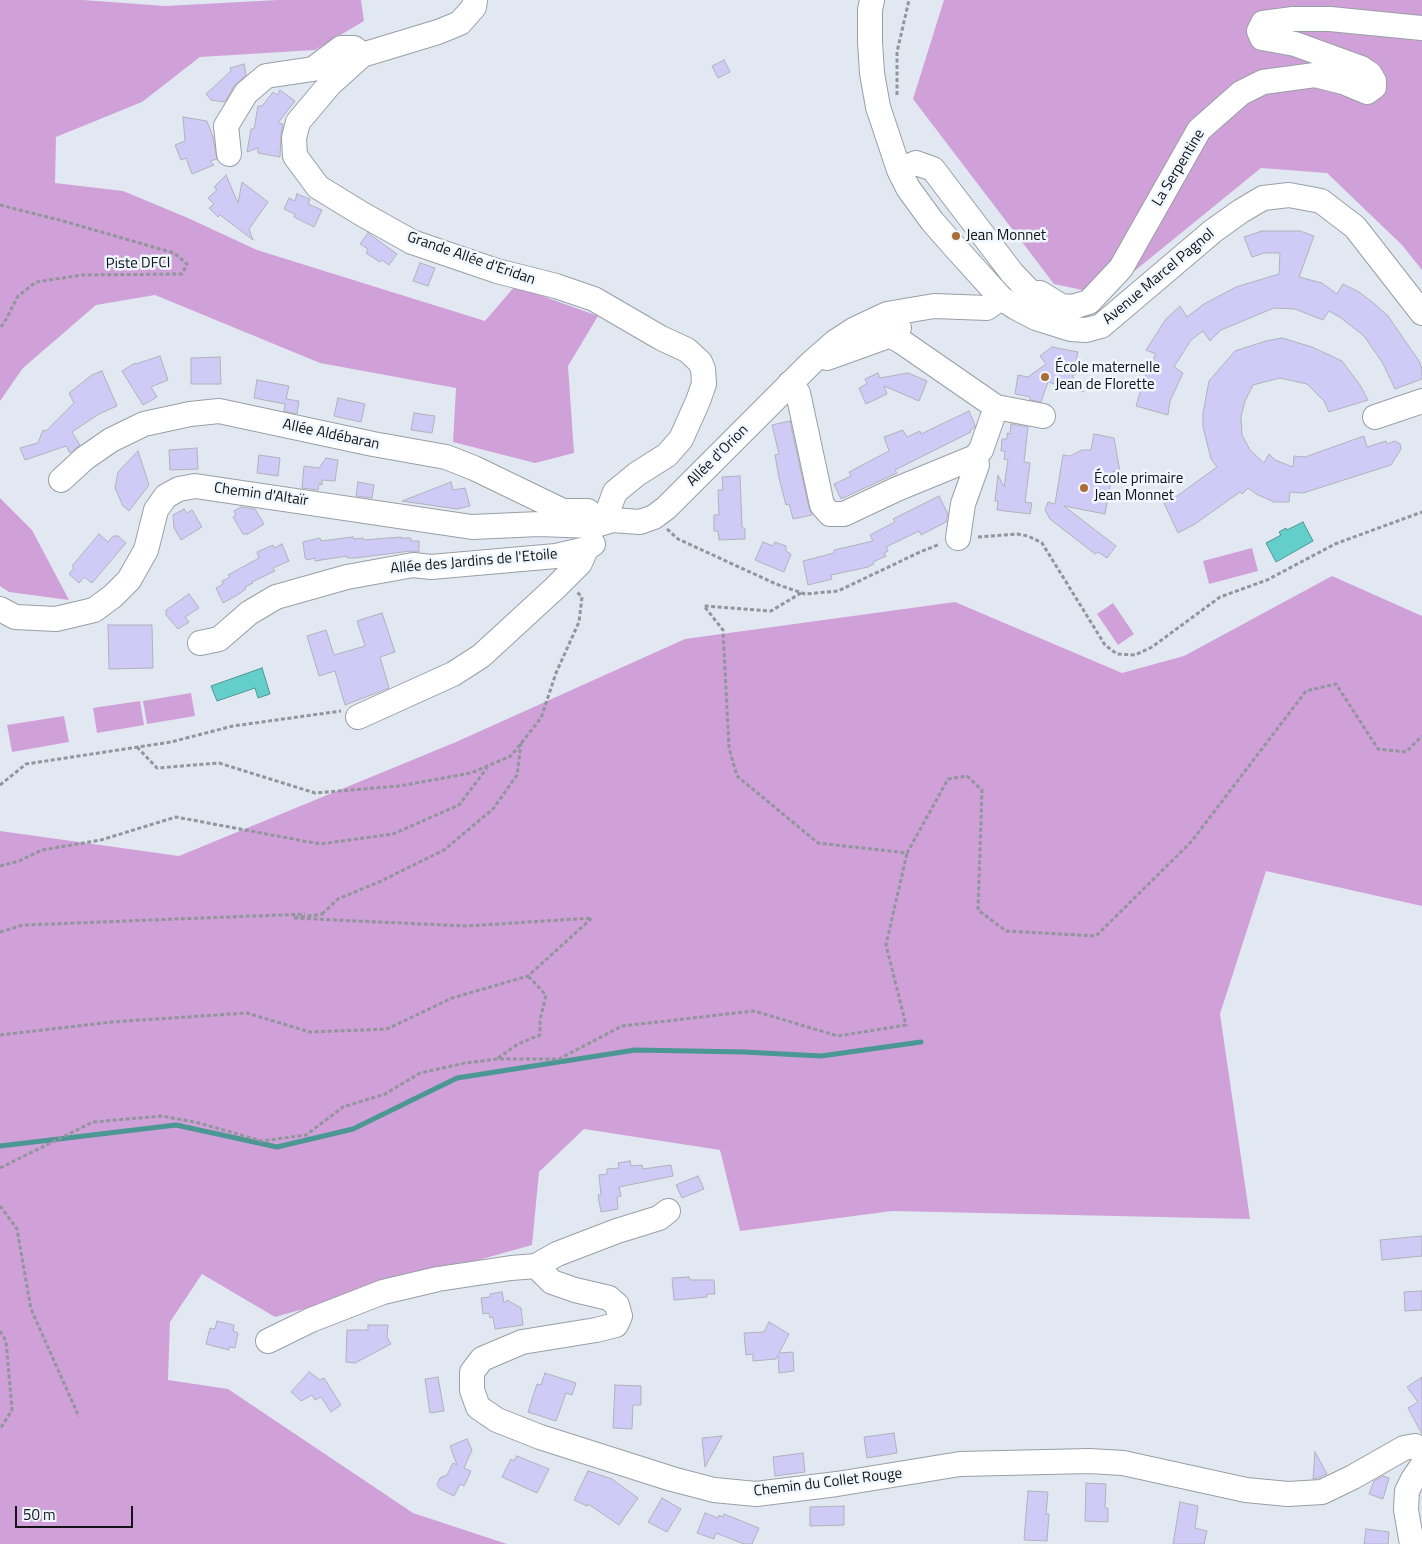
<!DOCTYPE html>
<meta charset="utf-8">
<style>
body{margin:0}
#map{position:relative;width:1422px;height:1544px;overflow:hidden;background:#e2e8f1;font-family:"Titillium Web",sans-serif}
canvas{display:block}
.scale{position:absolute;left:15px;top:1506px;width:118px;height:22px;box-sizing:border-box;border:2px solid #121417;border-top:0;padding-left:6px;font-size:15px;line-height:18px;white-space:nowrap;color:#121417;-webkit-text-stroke:4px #eff6fe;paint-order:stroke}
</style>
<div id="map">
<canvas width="1422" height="1544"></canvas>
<div class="scale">50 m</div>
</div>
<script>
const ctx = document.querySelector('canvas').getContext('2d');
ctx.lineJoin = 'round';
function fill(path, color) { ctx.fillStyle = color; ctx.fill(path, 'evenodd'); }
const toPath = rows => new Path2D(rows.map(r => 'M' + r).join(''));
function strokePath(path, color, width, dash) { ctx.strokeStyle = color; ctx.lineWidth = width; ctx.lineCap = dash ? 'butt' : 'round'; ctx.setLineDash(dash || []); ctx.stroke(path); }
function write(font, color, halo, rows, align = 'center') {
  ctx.font = font + ' "Titillium Web",sans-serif'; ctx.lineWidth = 5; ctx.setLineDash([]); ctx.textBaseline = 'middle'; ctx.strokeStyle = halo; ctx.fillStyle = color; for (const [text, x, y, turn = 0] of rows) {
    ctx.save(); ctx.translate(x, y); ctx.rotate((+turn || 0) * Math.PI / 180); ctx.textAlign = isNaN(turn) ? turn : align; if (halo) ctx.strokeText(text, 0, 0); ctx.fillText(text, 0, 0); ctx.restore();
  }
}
const green = toPath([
 [0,0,83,0,165,6,278,0,361,0,364,21,315,50,200,57,142,102,56,137,55,183,123,191,188,218,257,250,485,321,515,286,598,316,568,366,574,453,535,463,453,442,456,388,320,363,155,295,96,305,23,368,0,401],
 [944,0,1422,0,1422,270,1402,245,1327,173,1261,168,1105,295,1054,284,913,99],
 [0,498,32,530,69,600,9,592,0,586],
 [1252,548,1258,571,1209,584,1203,561],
 [1332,576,1422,616,1422,906,1266,871,1220,1014,1250,1219,892,1211,740,1231,720,1150,584,1129,539,1172,532,1245,275,1317,202,1274,170,1322,168,1380,228,1389,413,1513,507,1544,0,1544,0,831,179,856,456,742,685,639,955,602,1122,673,1184,656],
 [1113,603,1134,634,1118,645,1097,614],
 [191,693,195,716,147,724,143,701],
 [140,701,144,725,97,733,93,708],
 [64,716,69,742,12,752,7,725]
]);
const water = toPath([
 [1303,522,1313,541,1276,562,1266,543,1281,535,1279,532,1286,528,1287,530,1303,522],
 [262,668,270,694,258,698,255,688,217,701,211,686,262,668]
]);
const stream = toPath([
 [0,1146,176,1125,277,1147,353,1129,457,1078,635,1050,744,1052,821,1056,921,1042]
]);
const building = toPath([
 [724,60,730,72,718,78,712,66,724,60],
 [244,64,246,75,234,86,225,102,211,100,206,94,231,71,230,68,244,64],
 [280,90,295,101,278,123,283,124,281,135,280,157,258,153,258,148,247,152,251,129,254,129,258,106,262,106,273,92,277,95,280,90],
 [183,117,207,121,213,137,217,159,210,161,214,165,192,174,186,158,181,160,175,145,185,141,183,117],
 [226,175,238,203,242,182,268,202,249,229,253,240,220,215,218,217,209,208,214,204,208,198,217,190,214,187,226,175],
 [297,194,310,199,308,204,322,210,314,227,294,217,295,214,284,209,289,198,295,201,297,194],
 [1262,231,1300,231,1314,236,1299,277,1322,283,1337,294,1343,284,1359,292,1376,305,1388,316,1419,361,1422,369,1422,379,1395,389,1382,362,1364,336,1341,318,1329,311,1323,320,1295,309,1274,308,1221,330,1210,341,1203,331,1191,340,1174,367,1183,373,1170,401,1168,415,1136,406,1147,370,1156,354,1146,350,1166,319,1180,306,1187,317,1204,304,1236,287,1279,274,1280,253,1264,253,1252,257,1244,237,1262,231],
 [368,233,397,254,389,265,382,260,380,262,366,253,368,249,360,244,368,233],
 [420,263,435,268,428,286,413,281,420,263],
 [1282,338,1312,347,1342,361,1360,385,1368,400,1329,412,1324,401,1307,384,1280,378,1253,385,1245,401,1241,417,1242,435,1250,450,1264,463,1269,454,1275,460,1293,467,1294,456,1305,457,1364,436,1367,447,1386,441,1387,444,1395,441,1400,444,1401,449,1391,465,1303,493,1290,492,1289,502,1274,502,1256,494,1248,488,1242,494,1240,492,1195,524,1178,533,1164,503,1177,496,1217,467,1211,459,1203,427,1203,413,1209,381,1235,351,1266,341,1282,338],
 [1052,347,1078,352,1075,366,1079,372,1072,376,1084,392,1048,382,1041,402,1030,400,1030,397,1015,394,1018,375,1028,377,1046,364,1040,356,1052,347],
 [160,356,168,380,151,387,157,397,143,405,122,371,135,363,136,364,160,356],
 [220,357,221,384,191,384,191,358,220,357],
 [102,371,117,406,99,414,72,432,80,445,70,453,66,446,25,460,20,448,38,443,43,430,46,431,74,403,69,393,92,375,102,371],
 [878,373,880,378,908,373,927,381,919,401,884,386,887,394,866,404,859,388,867,384,865,379,878,373],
 [257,380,289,386,286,399,299,401,297,414,284,411,285,404,254,398,257,380],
 [338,398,365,404,361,422,334,416,338,398],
 [969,411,975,425,974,428,970,430,971,432,895,470,897,473,841,499,834,484,851,476,849,472,889,451,884,437,903,430,907,437,920,431,921,434,969,411],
 [414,413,435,416,432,433,411,430,414,413],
 [790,421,809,508,812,515,793,519,789,504,786,505,779,478,775,455,779,454,772,425,790,421],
 [1011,424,1028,427,1024,462,1030,463,1025,502,1032,503,1030,514,997,510,998,501,995,501,998,475,1004,487,1008,460,1004,459,1005,451,1001,451,1002,439,1007,439,1007,433,1010,434,1011,424],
 [1094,434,1114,438,1120,472,1113,471,1105,514,1064,506,1116,546,1107,558,1098,552,1095,554,1050,519,1045,510,1048,502,1055,504,1063,455,1070,456,1082,450,1091,450,1094,434],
 [197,448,198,469,170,470,169,450,197,448],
 [138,451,149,485,129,511,123,506,115,488,118,472,138,451],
 [259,455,280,458,278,476,257,473,259,455],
 [326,458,338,460,335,481,322,480,322,485,319,484,318,490,302,488,304,466,319,468,326,458],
 [740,476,742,527,745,529,745,539,719,540,718,531,714,531,714,515,719,515,718,490,723,490,722,477,740,476],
 [358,482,374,485,372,498,356,496,358,482],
 [451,482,453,490,465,488,470,506,457,509,402,501,451,482],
 [939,496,948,514,946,522,921,535,919,531,886,547,888,551,884,553,886,556,873,562,874,564,868,567,831,575,832,579,808,585,803,561,834,553,834,550,873,541,870,535,895,522,893,519,939,496],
 [241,507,255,509,264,524,248,534,243,534,233,517,236,515,234,511,241,507],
 [184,509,187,513,192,510,202,527,181,540,174,528,173,515,184,509],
 [99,534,108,542,113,536,118,536,126,543,92,583,84,577,79,583,69,574,74,568,72,566,99,534],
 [353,537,354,539,363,538,363,540,401,537,401,538,411,538,411,541,419,541,419,552,411,551,355,558,347,558,347,556,315,561,315,558,307,560,305,558,303,542,320,538,321,541,353,537],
 [763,542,773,546,775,542,786,546,786,551,791,554,784,572,755,560,763,542],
 [282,544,289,561,273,568,275,571,252,582,253,583,245,587,246,589,239,594,223,603,216,588,223,584,222,581,230,577,228,575,259,558,257,552,273,545,274,548,282,544],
 [189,594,199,608,185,617,189,622,178,629,166,615,166,610,189,594],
 [382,613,395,652,380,657,389,688,345,705,335,671,319,676,307,636,326,630,334,655,365,646,357,621,382,613],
 [108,625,152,625,153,668,109,669,108,625],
 [630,1161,631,1166,642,1165,643,1169,671,1165,673,1176,619,1187,621,1196,617,1197,618,1209,601,1212,598,1195,601,1195,599,1175,607,1174,607,1169,619,1168,618,1163,630,1161],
 [698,1176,704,1189,682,1198,676,1185,698,1176],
 [1422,1236,1422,1256,1382,1260,1380,1240,1422,1236],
 [689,1277,690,1280,714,1280,715,1294,707,1294,707,1297,674,1300,672,1278,689,1277],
 [1422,1291,1422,1310,1405,1311,1404,1292,1422,1291],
 [502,1292,504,1303,507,1300,521,1308,523,1325,495,1329,493,1317,490,1318,489,1313,483,1314,481,1298,490,1297,490,1294,502,1292],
 [217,1321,234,1325,233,1331,238,1333,235,1348,229,1347,229,1350,206,1344,210,1328,215,1329,217,1321],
 [769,1322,789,1334,779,1353,793,1352,794,1371,779,1373,778,1355,776,1359,753,1361,753,1354,746,1355,744,1333,764,1332,769,1322],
 [368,1325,388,1325,387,1337,391,1344,355,1363,346,1362,347,1330,368,1330,368,1325],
 [309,1372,320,1380,324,1378,341,1405,331,1412,321,1397,315,1400,312,1395,301,1401,291,1392,309,1372],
 [545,1373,576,1383,572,1395,566,1393,556,1421,528,1412,537,1384,541,1385,545,1373],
 [438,1377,444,1411,430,1413,425,1379,438,1377],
 [1422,1377,1422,1434,1408,1408,1418,1402,1407,1387,1422,1377],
 [615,1385,641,1386,641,1405,633,1405,632,1429,613,1428,615,1385],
 [894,1433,897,1453,867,1458,864,1437,894,1433],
 [722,1436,705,1467,702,1438,722,1436],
 [467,1439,472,1450,464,1468,471,1471,464,1486,460,1484,454,1496,440,1489,437,1485,440,1478,447,1475,453,1463,457,1465,450,1446,467,1439],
 [1315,1452,1327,1474,1318,1478,1313,1479,1315,1452],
 [803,1453,805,1472,775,1476,773,1457,803,1453],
 [517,1456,549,1469,537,1493,502,1477,511,1459,514,1461,517,1456],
 [588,1471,612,1479,638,1498,619,1525,588,1504,587,1506,574,1500,588,1471],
 [1383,1476,1389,1478,1383,1499,1369,1494,1374,1481,1383,1476],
 [1086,1483,1106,1484,1105,1508,1108,1508,1108,1522,1085,1521,1086,1483],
 [1028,1491,1048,1492,1046,1514,1049,1514,1047,1541,1024,1540,1028,1491],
 [662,1498,681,1509,667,1532,648,1522,662,1498],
 [1180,1502,1198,1506,1195,1528,1207,1531,1204,1544,1173,1544,1180,1502],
 [844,1506,844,1525,810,1526,810,1507,844,1506],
 [705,1513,718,1518,719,1515,723,1517,724,1514,759,1528,752,1544,744,1544,716,1533,714,1539,697,1533,705,1513],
 [1366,1529,1389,1532,1388,1544,1364,1544,1366,1529]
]);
const path = toPath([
 [897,95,897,52,909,0],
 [0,205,63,221,174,253,187,264,182,274,82,275,36,282,18,296,4,323,0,328],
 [667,529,678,539,776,584,805,594,838,591,920,552,940,544],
 [978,537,1017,534,1028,536,1042,543,1105,645,1117,654,1135,655,1152,647,1220,597,1267,580,1335,544,1422,512],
 [801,593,771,611,704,606,723,630,729,748,737,776,818,843,907,853,948,779,967,776,982,790,978,910,1006,931,1096,936,1191,842,1306,691,1336,684,1378,749,1406,752,1422,736],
 [137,747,157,768,219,763,315,793,399,786,471,773,511,756,541,718,556,673,579,622,582,597,577,592],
 [0,785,26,764,171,742,233,726,341,711],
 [0,866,19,861,42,850,101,840,176,817,320,844,393,834,459,805,487,768],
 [322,914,338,899,379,882,444,850,493,809,517,775,521,743],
 [0,932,23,925,305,914],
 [0,1035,111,1022,247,1013,310,1032,387,1029,452,998,528,976,592,918,466,926,293,918,323,914],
 [498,1058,518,1044,540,1035,540,1020,546,995,528,976],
 [0,1168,93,1122,162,1116,199,1123,262,1141,306,1135,343,1107,385,1094,420,1073,465,1063,498,1059,559,1059,622,1026,754,1011,838,1036,906,1025,886,945,907,853],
 [0,1206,17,1229,31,1309,79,1417],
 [0,1331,6,1341,12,1410,0,1429]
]);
const minor = toPath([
 [475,0,474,7,460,23,438,32,362,55,330,84,298,122,294,138,295,156,318,187,362,214,412,242,497,271,556,286,594,299,661,338,687,350,700,362,703,369,704,384,698,401,681,439,667,455,637,474,615,492,609,508],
 [872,0,870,10,870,42,872,73,878,107,899,170,908,188,932,221,953,245,1001,298,1015,307,1036,318,1071,329,1086,330,1101,326,1213,231,1241,211,1263,198,1289,195,1321,201,1355,227,1422,313],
 [229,154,226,126,246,93,266,76,313,69,341,48,354,48,362,55],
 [899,170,916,163,933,169,1012,273,1032,294],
 [1015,307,1032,294,1040,293,1061,306,1072,307,1089,302,1121,268,1199,130,1241,93,1263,82,1315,75,1343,82,1367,92,1374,87,1374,81,1370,74,1361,68,1295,44,1262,38,1259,31,1263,23,1293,19,1330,19,1422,28],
 [827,358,891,335,899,328],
 [790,383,798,393,822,505,830,514,844,514,897,489,975,457,981,450,996,407,902,342,868,323],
 [996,407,1043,416],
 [1375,417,1422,401],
 [61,480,85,458,111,440,144,424,190,414,219,411,373,444,446,457,474,468,563,511,588,511],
 [958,538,963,504,977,465,975,457],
 [0,609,15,617,56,619,94,610,113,596,129,580,146,550,156,510,166,496,179,489,195,486,472,527,539,524,593,526,612,520,640,522,654,517,666,508,811,363,835,342,855,329,887,314,934,306,987,308,1001,298],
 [200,643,219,639,249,613,276,597,347,577,413,565,431,567,556,556,586,549],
 [358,717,453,674,481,656,555,588,580,563,586,549,593,544],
 [536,1266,552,1282,575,1290,609,1298,617,1305,620,1316,616,1325,596,1330,522,1342,482,1359,472,1372,472,1390,478,1407,497,1420,540,1437,672,1479,714,1490,756,1494,837,1484,960,1464,1089,1461,1123,1463,1246,1490,1288,1494,1322,1492,1353,1477,1404,1448,1415,1446,1422,1452],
 [268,1341,311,1320,383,1292,438,1279,511,1268,536,1266,557,1254,617,1231,659,1218,668,1211],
 [1412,1544,1406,1510,1407,1491,1413,1479,1422,1466]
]);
const markers = [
 [956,236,5,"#ac6c35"],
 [1045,377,5,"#ac6c35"],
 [1084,488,5,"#ac6c35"]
];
const streetNames = [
 ["La Serpentine",1179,168,-59],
 ["Grande Allée d'Eridan",471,259,19],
 ["Piste DFCI",138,264,-1],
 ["Avenue Marcel Pagnol",1159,277,-40],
 ["Allée Aldébaran",331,435,12],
 ["Allée d'Orion",718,456,-45],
 ["Chemin d'Altaïr",261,495,8],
 ["Allée des Jardins de l'Etoile",474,562,-5],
 ["Chemin du Collet Rouge",828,1483,-7]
];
const poiNames = [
 ["Jean Monnet",966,236],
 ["École maternelle",1055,368],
 ["Jean de Florette",1055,385],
 ["École primaire",1094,479],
 ["Jean Monnet",1094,496]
];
fill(green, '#d0a1d8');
fill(water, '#64cfca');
strokePath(water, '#4b9794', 1);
strokePath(stream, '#4b9794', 5);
fill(building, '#cfcbf6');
strokePath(building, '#b1b1ba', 1);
strokePath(minor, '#999fa6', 26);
strokePath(path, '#91959c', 3, [4, 2.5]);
strokePath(minor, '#fff', 24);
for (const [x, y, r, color] of markers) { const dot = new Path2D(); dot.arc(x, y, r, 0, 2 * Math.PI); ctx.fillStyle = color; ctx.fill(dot); strokePath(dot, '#eff6fe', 2); }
write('15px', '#121417', '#eff6fe', streetNames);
write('15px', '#121417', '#eff6fe', poiNames, 'left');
</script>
